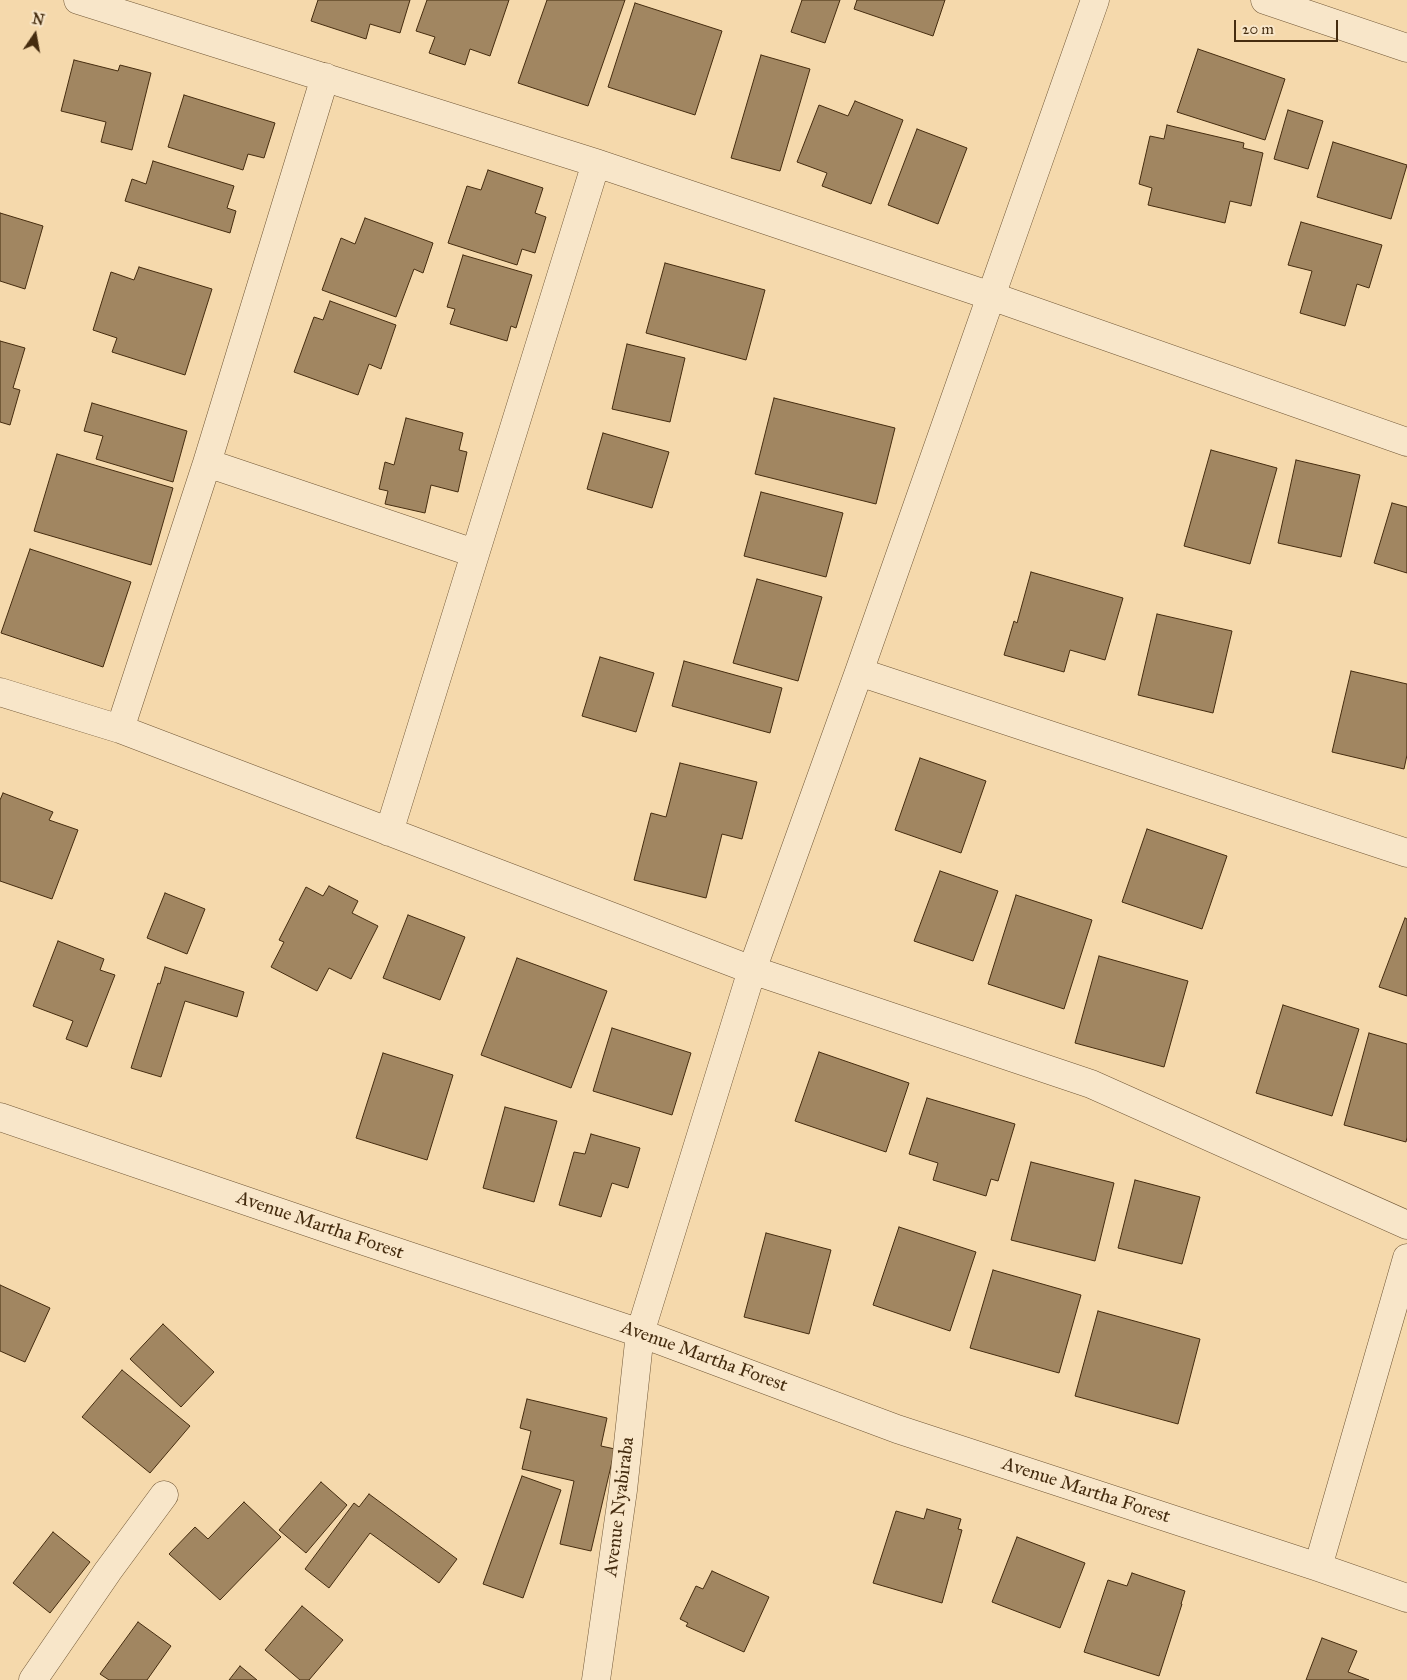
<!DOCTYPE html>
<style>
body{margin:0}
#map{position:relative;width:1407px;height:1680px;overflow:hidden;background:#f5d9ac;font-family:"IM FELL Great Primer",serif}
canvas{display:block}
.north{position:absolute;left:10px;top:10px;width:50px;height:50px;-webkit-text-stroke:4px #f8e6c9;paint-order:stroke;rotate:12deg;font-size:14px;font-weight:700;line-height:20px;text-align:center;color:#452c0f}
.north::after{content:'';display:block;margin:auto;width:18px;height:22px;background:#452c0f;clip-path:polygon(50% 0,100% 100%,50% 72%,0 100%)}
.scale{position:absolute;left:1234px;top:20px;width:104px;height:22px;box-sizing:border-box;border:2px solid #452c0f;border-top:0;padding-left:6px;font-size:15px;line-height:18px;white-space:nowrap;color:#452c0f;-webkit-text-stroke:4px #f8e6c9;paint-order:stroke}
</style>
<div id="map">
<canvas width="1407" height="1680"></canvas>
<div class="north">N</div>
<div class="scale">20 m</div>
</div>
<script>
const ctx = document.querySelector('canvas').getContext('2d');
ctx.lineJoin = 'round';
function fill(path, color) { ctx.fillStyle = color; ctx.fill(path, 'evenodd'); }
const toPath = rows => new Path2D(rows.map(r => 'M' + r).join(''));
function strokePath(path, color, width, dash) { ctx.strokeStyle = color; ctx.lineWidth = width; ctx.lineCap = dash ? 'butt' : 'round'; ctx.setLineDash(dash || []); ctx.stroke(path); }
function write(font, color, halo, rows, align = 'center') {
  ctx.font = font + ' "IM FELL Great Primer",serif'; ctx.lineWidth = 5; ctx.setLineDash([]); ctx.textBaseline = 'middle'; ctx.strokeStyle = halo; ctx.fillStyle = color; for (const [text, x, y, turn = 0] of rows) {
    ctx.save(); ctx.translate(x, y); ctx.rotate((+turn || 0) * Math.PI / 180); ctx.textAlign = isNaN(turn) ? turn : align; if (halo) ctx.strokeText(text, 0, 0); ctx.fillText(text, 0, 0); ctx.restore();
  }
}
const building = toPath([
 [318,0,410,0,400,33,370,24,366,39,311,21,318,0],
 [427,0,509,0,490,56,470,49,465,65,429,53,435,37,416,31,427,0],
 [547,0,625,0,588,106,518,83,547,0],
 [802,0,840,0,825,43,791,32,802,0],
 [857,0,945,0,933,36,854,9,857,0],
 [635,3,722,31,695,115,608,87,635,3],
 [1198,49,1285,79,1265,140,1177,112,1198,49],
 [761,55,810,69,780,171,731,158,761,55],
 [74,60,118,71,120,65,151,73,132,150,101,142,106,122,61,111,74,60],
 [184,95,275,123,264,158,248,154,243,170,168,147,184,95],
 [855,101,903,120,871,204,822,186,827,173,797,162,819,105,848,116,855,101],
 [1288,110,1323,121,1308,169,1274,159,1288,110],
 [1167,125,1244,143,1243,148,1263,153,1251,206,1230,201,1225,223,1148,205,1152,188,1139,184,1150,136,1164,139,1167,125],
 [917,129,967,148,938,224,888,205,917,129],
 [1333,142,1407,165,1391,219,1317,197,1333,142],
 [153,161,234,186,227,208,236,211,230,233,125,201,132,179,146,184,153,161],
 [488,170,543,188,535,213,546,217,535,253,522,249,517,265,448,243,467,186,481,190,488,170],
 [0,213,43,226,25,289,0,281,0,213],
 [365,218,433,243,423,273,414,269,396,317,322,290,341,238,355,244,365,218],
 [1301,222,1382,245,1369,288,1357,284,1345,326,1300,313,1312,271,1288,265,1301,222],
 [463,255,532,275,516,328,511,326,507,341,450,324,455,309,447,307,463,255],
 [665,263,765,290,746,360,646,333,665,263],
 [139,267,212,289,185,375,112,352,117,338,93,330,111,272,134,280,139,267],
 [330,301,396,325,381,369,369,364,358,395,294,372,314,317,323,320,330,301],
 [0,341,25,348,13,388,20,390,10,425,0,422,0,341],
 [627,344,685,358,670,422,612,409,627,344],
 [774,398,895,428,876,504,755,474,774,398],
 [92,403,187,431,173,482,96,459,103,436,84,431,92,403],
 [406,418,463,433,459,450,467,452,458,492,431,485,425,513,385,504,388,491,379,489,385,462,394,465,406,418],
 [603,433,669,452,652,508,587,489,603,433],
 [1211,450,1277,468,1250,564,1184,546,1211,450],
 [57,454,173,488,151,565,34,531,57,454],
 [1296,460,1360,475,1341,557,1278,543,1296,460],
 [761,492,843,513,826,577,744,556,761,492],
 [1392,503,1407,507,1407,573,1374,563,1392,503],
 [30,549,131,582,103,667,1,633,30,549],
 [1031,572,1123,598,1105,660,1070,650,1064,672,1004,655,1014,621,1017,623,1031,572],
 [757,579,822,597,798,681,733,663,757,579],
 [1157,614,1232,631,1213,713,1138,695,1157,614],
 [600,657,654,673,636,732,582,716,600,657],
 [684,661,782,688,770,733,672,706,684,661],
 [1351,671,1407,684,1407,755,1404,769,1332,752,1351,671],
 [920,758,986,781,961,853,895,830,920,758],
 [680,763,757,782,742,839,722,834,706,898,634,880,651,813,666,817,680,763],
 [3,793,53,812,49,820,78,830,52,899,0,881,0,800,3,793],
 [1147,829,1227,856,1202,929,1122,902,1147,829],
 [940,871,998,891,973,961,914,941,940,871],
 [329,886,358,901,352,913,378,926,351,979,329,968,317,991,271,967,284,942,279,940,306,887,323,896,329,886],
 [165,893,205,909,187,954,147,938,165,893],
 [1016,895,1092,920,1064,1009,988,984,1016,895],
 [408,915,465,937,440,1000,383,978,408,915],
 [1405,918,1407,919,1407,996,1379,987,1405,918],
 [58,941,104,959,100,970,115,975,87,1047,66,1039,73,1021,33,1006,58,941],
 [1099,956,1188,981,1164,1067,1075,1043,1099,956],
 [517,958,607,991,571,1088,481,1055,517,958],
 [165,967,244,992,237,1017,185,1001,161,1077,131,1068,158,983,160,984,165,967],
 [1283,1005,1359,1029,1332,1116,1256,1093,1283,1005],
 [612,1028,691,1053,672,1115,593,1091,612,1028],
 [1369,1033,1407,1044,1407,1137,1406,1142,1344,1125,1369,1033],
 [819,1052,909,1083,886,1152,795,1121,819,1052],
 [383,1053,453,1075,427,1160,356,1138,383,1053],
 [927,1098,1015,1124,998,1181,991,1179,986,1196,933,1180,938,1163,909,1154,927,1098],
 [505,1107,557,1121,534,1202,483,1188,505,1107],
 [591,1134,640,1148,628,1188,612,1183,601,1217,559,1205,574,1152,585,1154,591,1134],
 [1031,1162,1114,1183,1095,1261,1011,1240,1031,1162],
 [1135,1180,1200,1197,1182,1264,1118,1248,1135,1180],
 [899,1227,976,1252,950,1331,873,1305,899,1227],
 [766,1233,831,1250,809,1334,744,1317,766,1233],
 [993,1270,1081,1295,1059,1373,970,1348,993,1270],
 [0,1285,50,1308,25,1362,0,1351,0,1285],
 [1098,1311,1200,1339,1178,1424,1075,1396,1098,1311],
 [163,1324,214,1372,181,1407,130,1359,163,1324],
 [122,1370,190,1426,150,1473,82,1417,122,1370],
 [527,1399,607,1418,601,1446,615,1449,591,1551,560,1544,574,1481,522,1469,531,1431,520,1428,527,1399],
 [522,1476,561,1490,523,1598,483,1584,522,1476],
 [321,1482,347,1505,306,1553,279,1530,321,1482],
 [369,1494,457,1559,439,1583,370,1533,329,1588,305,1569,354,1503,359,1507,369,1494],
 [244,1502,281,1537,220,1600,169,1554,195,1527,208,1539,244,1502],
 [927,1509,961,1519,958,1529,962,1530,942,1603,873,1583,896,1511,924,1519,927,1509],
 [53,1532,90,1562,50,1613,13,1583,53,1532],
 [1017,1537,1085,1563,1060,1628,992,1602,1017,1537],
 [712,1571,769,1597,744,1652,686,1626,688,1623,680,1619,696,1586,703,1589,712,1571],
 [1132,1573,1185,1591,1181,1604,1182,1604,1159,1676,1084,1652,1108,1580,1127,1586,1132,1573],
 [302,1606,343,1640,309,1680,300,1680,265,1650,302,1606],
 [138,1622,171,1646,147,1680,109,1680,100,1674,138,1622],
 [1322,1638,1357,1651,1348,1672,1369,1680,1306,1680,1322,1638],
 [240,1666,257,1680,229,1680,240,1666]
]);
const minor = toPath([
 [78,0,596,163,991,296,1407,442],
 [1265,0,1407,48],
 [207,463,474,553],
 [859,672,1407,853],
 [0,692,120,729,752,970,1091,1084,1407,1225],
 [120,729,207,463,325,77],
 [389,832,596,163],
 [0,1117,340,1233,640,1333,897,1429,1318,1567,1407,1598],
 [1318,1567,1407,1258],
 [33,1680,108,1571,164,1495],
 [596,1680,623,1490,640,1333,752,970,859,672,1095,0]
]);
const streetNames = [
 ["Avenue Martha Forest",320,1226,19],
 ["Avenue Martha Forest",704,1357,20],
 ["Avenue Martha Forest",1086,1491,18],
 ["Avenue Nyabiraba",620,1507,-83]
];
fill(building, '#a18661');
strokePath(building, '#452c0f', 1);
strokePath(minor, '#715736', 29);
strokePath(minor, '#f8e6c9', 28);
write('19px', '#452c0f', '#f8e6c9', streetNames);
</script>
